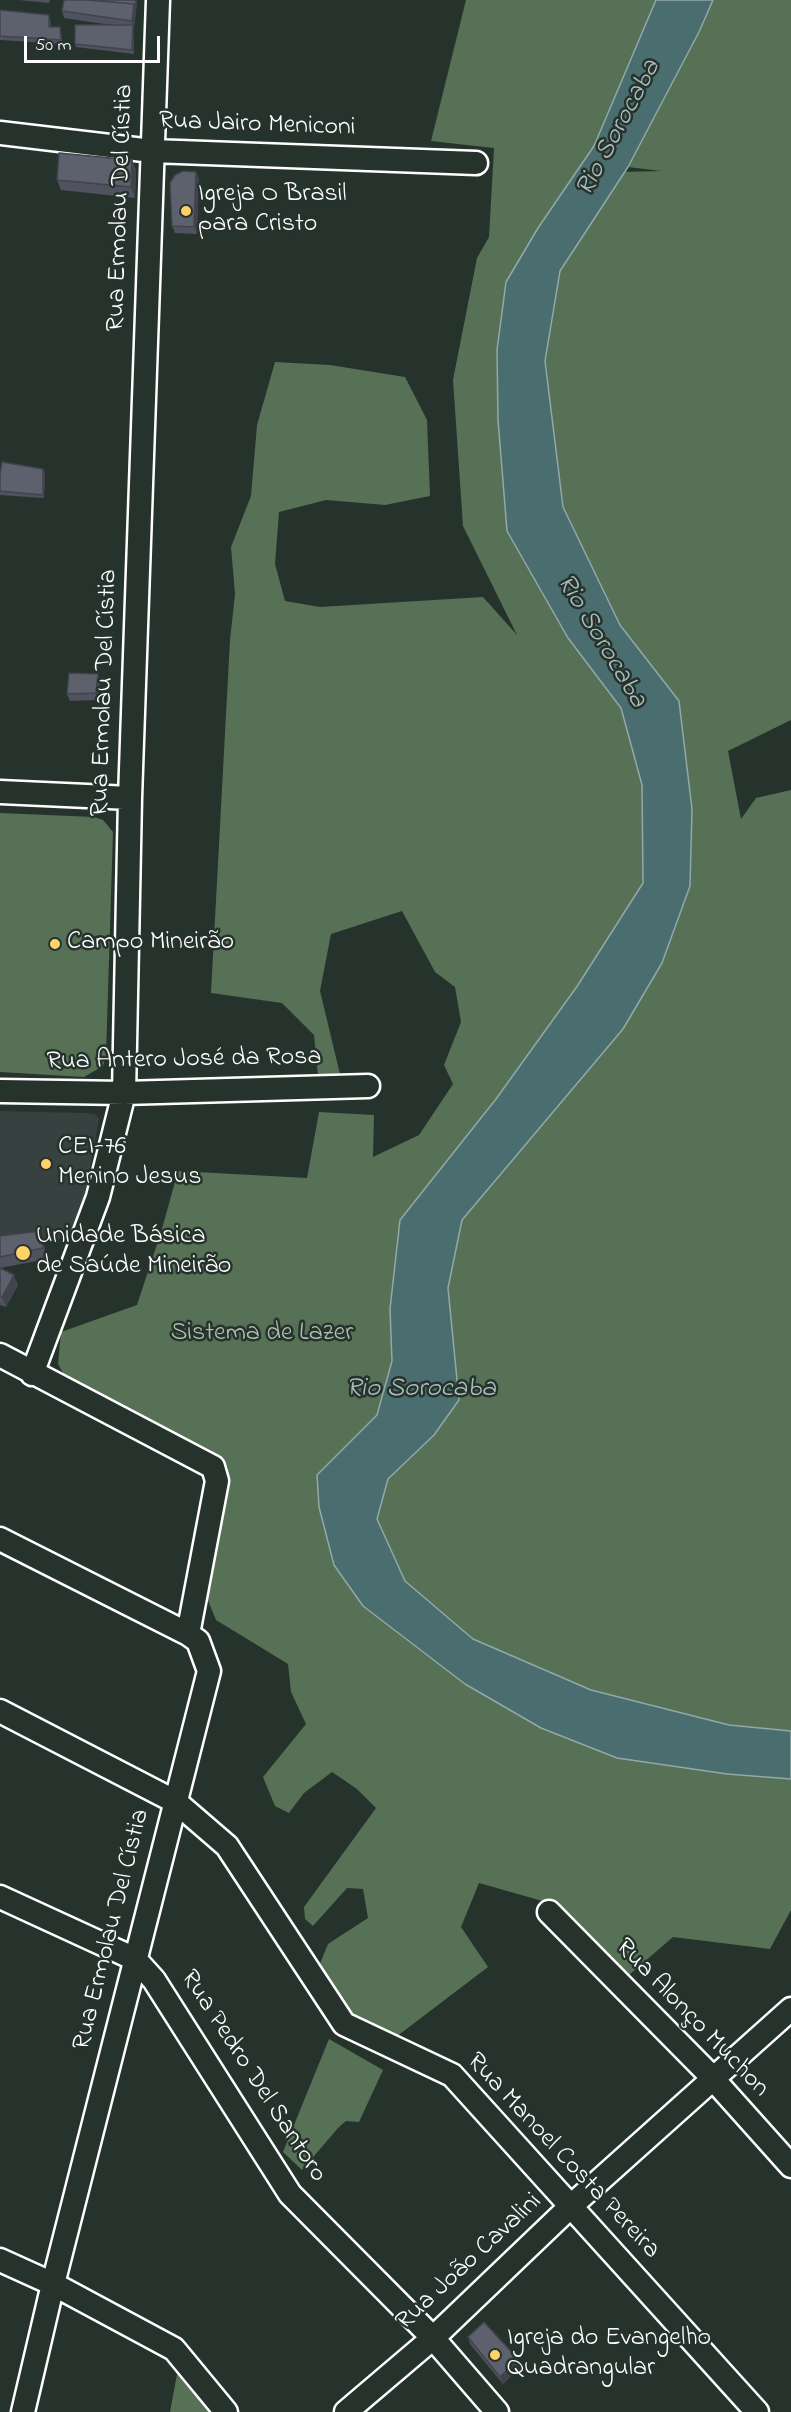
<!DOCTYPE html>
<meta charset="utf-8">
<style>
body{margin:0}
#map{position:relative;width:791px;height:2412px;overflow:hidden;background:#26332d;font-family:"Indie Flower",sans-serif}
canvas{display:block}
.scale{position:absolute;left:24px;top:36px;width:136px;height:27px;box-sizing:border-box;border:3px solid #fff;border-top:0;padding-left:8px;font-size:18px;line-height:21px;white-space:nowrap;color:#fff;-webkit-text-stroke:4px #26332d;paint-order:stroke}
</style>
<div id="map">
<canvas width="791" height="2412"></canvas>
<div class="scale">50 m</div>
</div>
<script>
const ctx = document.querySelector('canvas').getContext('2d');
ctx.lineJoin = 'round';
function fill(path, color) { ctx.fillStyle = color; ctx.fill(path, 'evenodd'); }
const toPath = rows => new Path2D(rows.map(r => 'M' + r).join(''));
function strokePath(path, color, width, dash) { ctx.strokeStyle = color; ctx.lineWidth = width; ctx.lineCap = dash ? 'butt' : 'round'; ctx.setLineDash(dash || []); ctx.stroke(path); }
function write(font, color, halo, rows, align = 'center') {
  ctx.font = font + ' "Indie Flower",sans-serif'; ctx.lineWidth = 5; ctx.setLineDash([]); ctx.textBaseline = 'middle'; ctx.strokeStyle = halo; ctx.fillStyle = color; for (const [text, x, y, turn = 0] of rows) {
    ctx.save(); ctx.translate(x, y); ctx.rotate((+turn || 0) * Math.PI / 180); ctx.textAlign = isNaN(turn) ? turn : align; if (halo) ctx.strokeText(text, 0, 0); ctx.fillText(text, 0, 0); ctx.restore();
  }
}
const built = toPath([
 [0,1111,84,1113,95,1114,99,1119,84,1201,71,1238,0,1241]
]);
const green = toPath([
 [466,0,656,0,594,146,576,173,661,171,628,167,699,32,713,0,791,0,791,720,728,751,741,819,756,798,791,790,791,1910,770,1949,673,1937,629,1975,553,1904,479,1883,461,1927,488,1967,392,2040,353,2014,332,1989,319,1966,328,1944,368,1918,363,1889,347,1888,313,1926,305,1919,304,1907,376,1808,357,1789,332,1772,304,1793,289,1813,275,1806,263,1777,306,1724,291,1692,288,1664,216,1620,203,1588,222,1478,216,1455,67,1380,58,1364,61,1332,137,1305,162,1229,178,1171,307,1178,319,1112,374,1115,373,1157,419,1135,453,1084,444,1065,461,1022,455,987,435,972,402,911,331,934,320,991,340,1074,318,1075,314,1035,282,1003,211,993,230,640,235,594,231,547,251,496,257,425,275,362,330,365,405,377,427,420,430,496,385,505,326,500,279,512,275,564,285,601,320,607,483,597,517,635,463,526,453,380,477,258,489,237,494,148,431,141],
 [0,813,94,817,103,820,113,832,106,1055,103,1066,84,1077,0,1072],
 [329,2039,383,2070,359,2122,346,2121,338,2128,302,2170,283,2152],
 [178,2369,214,2412,170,2412]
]);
const water = toPath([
 [656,0,713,0,699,32,628,167,560,271,545,361,563,507,620,625,679,701,692,809,690,886,662,963,623,1029,462,1220,448,1288,459,1400,434,1435,388,1479,377,1519,405,1581,473,1639,591,1690,729,1725,791,1731,791,1779,727,1774,617,1758,541,1728,465,1684,363,1606,334,1565,319,1507,317,1475,377,1415,392,1361,390,1309,400,1220,496,1099,578,985,643,883,642,785,621,708,568,638,507,531,498,420,497,350,506,282,538,228,594,146,656,0]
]);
const minor = toPath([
 [0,133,152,151,476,163],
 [0,792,130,798],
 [0,1091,124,1093,368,1086],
 [0,1355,213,1467,217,1481,188,1634],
 [32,1374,98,1197,124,1093,130,798,158,0],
 [0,1539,188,1634,198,1641,209,1671,53,2284,23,2412],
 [0,1711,176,1802,227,1846,344,2024,452,2075,757,2412],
 [0,1897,135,1959,154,1980,290,2194,433,2338,497,2412],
 [549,1912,706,2071,791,2166],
 [0,2260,53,2284,174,2349,226,2412],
 [346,2412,433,2338,571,2206,791,2009]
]);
const wall = toPath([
 [19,0,50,0,49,3],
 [137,0,134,28,134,54,76,47,75,44,111,25,64,18,62,11],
 [0,10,50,19,51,27,60,27,61,31,62,44,0,40],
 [132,160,136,170,135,198,61,190,57,180],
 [199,178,197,234,175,233,172,226],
 [43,469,45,473,44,498,0,495,0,475],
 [100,681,98,700,70,701,67,694],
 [0,1236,43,1241,47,1259,0,1268],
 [0,1268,18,1285,6,1307,0,1305],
 [468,2337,518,2359,521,2366,503,2384,470,2344]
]);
const shadedWall = toPath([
 [136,0,137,0,136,11,135,8],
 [134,4,136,11,134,28,134,54,132,50,133,25,132,21],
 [132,160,136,170,135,198,131,187],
 [196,172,199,178,197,234,194,227],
 [43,469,45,473,44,498,43,495],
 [98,674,100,681,98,700,96,693],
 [40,1231,43,1241,47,1259,43,1248],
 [14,1275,18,1285,6,1307,2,1297],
 [518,2359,521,2366,503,2384,500,2377]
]);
const building = toPath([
 [64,0,87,0,134,4,132,21,62,11,64,0],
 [87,0,136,0,135,8,134,4,87,0],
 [0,10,49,15,49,27,60,27,61,40,0,36,0,10],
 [75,25,133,25,132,50,75,44,75,25],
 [59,153,132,160,131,187,57,180,59,153],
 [183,171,196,172,194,227,172,226,170,183,175,175,183,171],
 [2,462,43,469,43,495,0,491,0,475,2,462],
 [69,673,98,674,96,693,67,694,69,673],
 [40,1231,43,1248,0,1257,0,1236,40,1231],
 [0,1268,14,1275,2,1297,0,1296,0,1268],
 [484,2322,518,2359,500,2377,468,2337,484,2322]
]);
const markers = [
 [186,211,6,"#ffd166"],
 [55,944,6,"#ffd166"],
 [46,1164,6,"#ffd166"],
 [23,1253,8,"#ffd166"],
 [495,2355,6,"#ffd166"]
];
const streetNames = [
 ["Rua Jairo Meniconi",257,126,2],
 ["Rua Ermolau Del Cístia",122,208,-88],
 ["Rua Ermolau Del Cístia",106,693,-88],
 ["Rua Antero José da Rosa",184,1061,-1],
 ["Rua Ermolau Del Cístia",113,1930,-76],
 ["Rua Alonço Muchon",691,2019,46],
 ["Rua Pedro Del Santoro",252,2077,57],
 ["Rua Manoel Costa Pereira",562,2157,47],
 ["Rua João Cavalini",470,2263,-43]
];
const poiNames = [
 ["Igreja O Brasil",198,196],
 ["para Cristo",198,226],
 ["Campo Mineirão",67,944],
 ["CEI-76",58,1149],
 ["Menino Jesus",58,1179],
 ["Unidade Básica",36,1238],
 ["de Saúde Mineirão",36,1268],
 ["Igreja do Evangelho",507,2340],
 ["Quadrangular",507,2370]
];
const parkNames = [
 ["Sistema de Lazer",262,1335]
];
const waterNames = [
 ["Rio Sorocaba",620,129,-62],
 ["Rio Sorocaba",600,642,59],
 ["Rio Sorocaba",421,1391]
];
fill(built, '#364140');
fill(green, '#577156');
fill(water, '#4a6e6f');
strokePath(water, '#92a8a9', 1.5);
strokePath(minor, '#fff', 27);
strokePath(minor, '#26332d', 22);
fill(wall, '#50535f');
fill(shadedWall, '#41444d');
fill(building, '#5d616e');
strokePath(building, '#41444d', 1.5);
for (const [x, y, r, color] of markers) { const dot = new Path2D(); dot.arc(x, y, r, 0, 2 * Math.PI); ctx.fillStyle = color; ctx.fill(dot); strokePath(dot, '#26332d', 2); }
write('26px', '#fff', '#26332d', streetNames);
write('26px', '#fff', '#26332d', poiNames, 'left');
write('26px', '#b3bfb3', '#26332d', parkNames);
write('italic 27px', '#aebebe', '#26332d', waterNames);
</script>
